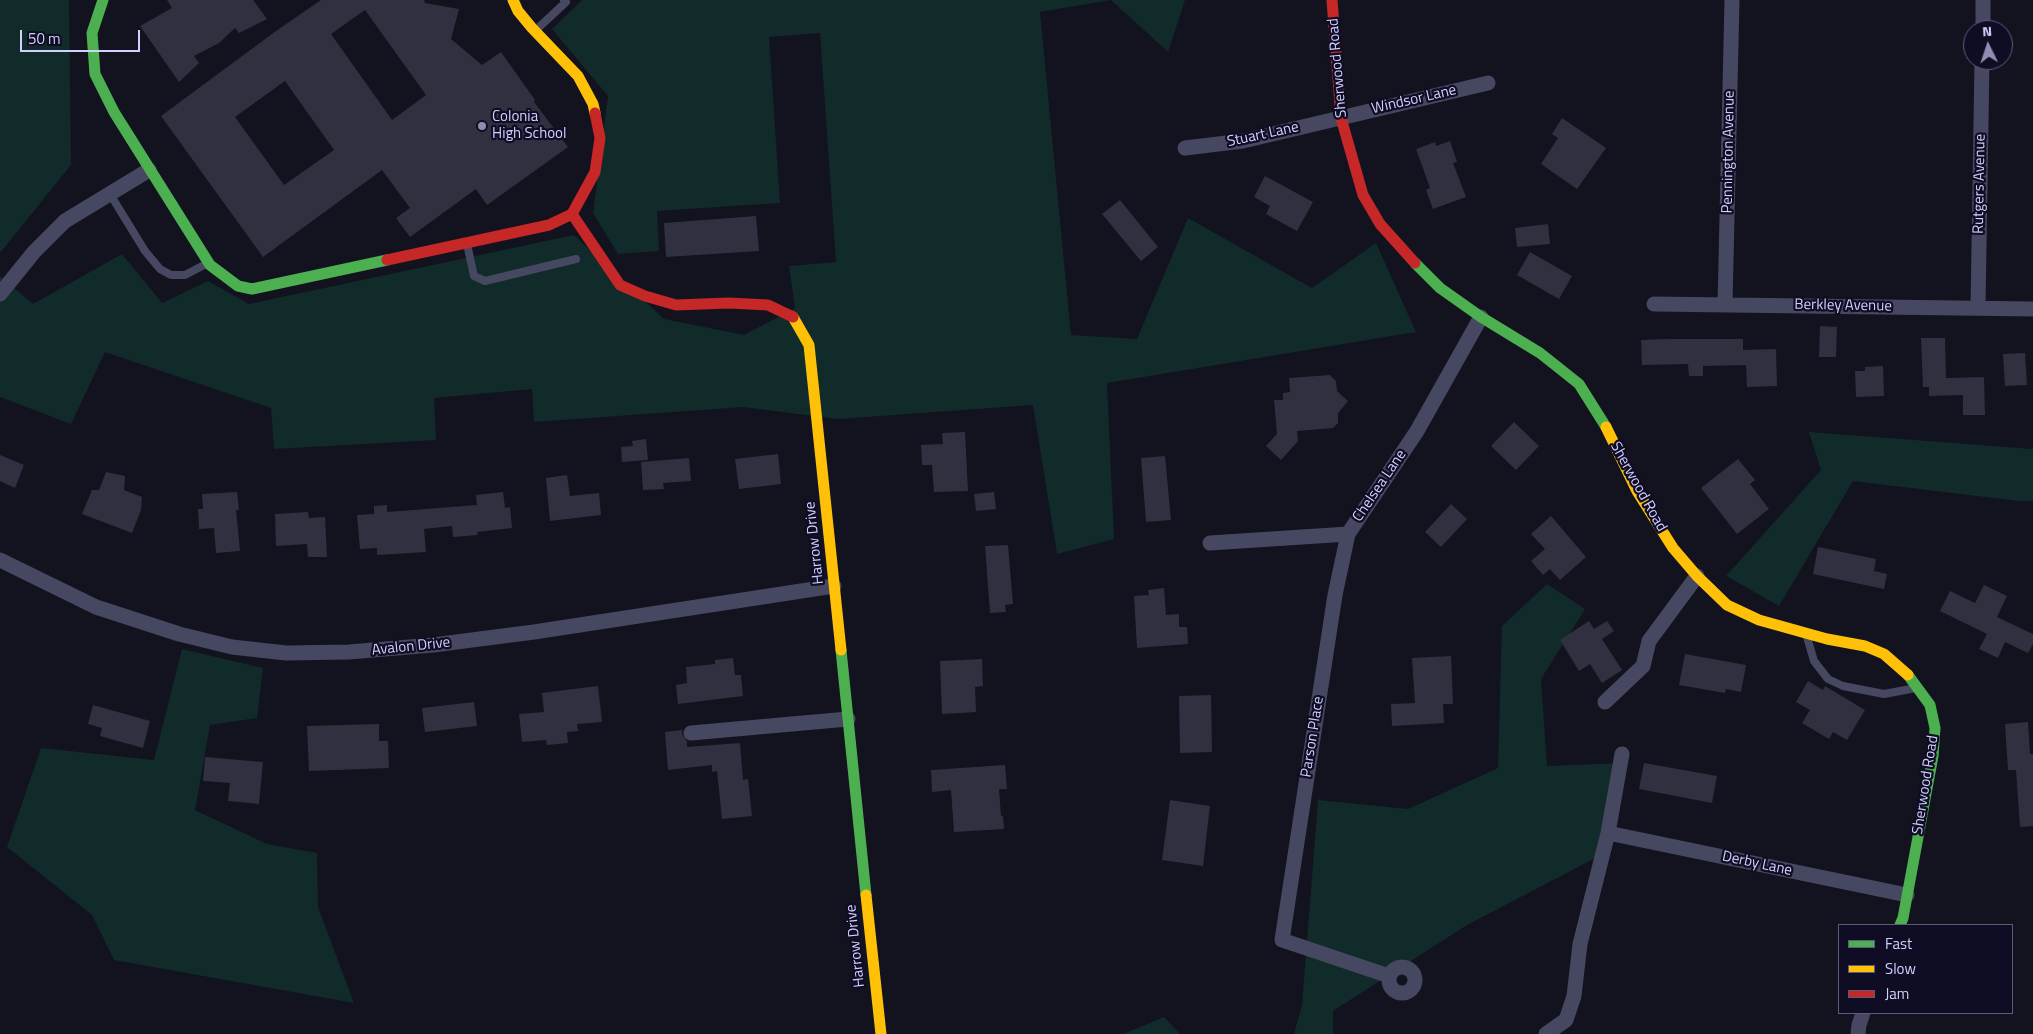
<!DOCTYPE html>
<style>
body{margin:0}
#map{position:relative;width:2033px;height:1034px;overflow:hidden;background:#13121f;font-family:"Titillium Web",sans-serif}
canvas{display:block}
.legend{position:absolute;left:1838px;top:924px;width:175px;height:90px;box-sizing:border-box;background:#0f0d24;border:1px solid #5d5b7c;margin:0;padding:6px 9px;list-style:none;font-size:15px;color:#d2d0ff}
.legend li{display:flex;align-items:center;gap:10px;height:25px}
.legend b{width:25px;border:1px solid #5d5b7c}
.north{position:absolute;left:1963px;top:20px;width:50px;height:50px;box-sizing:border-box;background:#0f0d24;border:1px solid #5d5b7c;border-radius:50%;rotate:356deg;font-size:14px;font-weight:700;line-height:20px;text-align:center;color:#d2d0ff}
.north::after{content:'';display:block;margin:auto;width:18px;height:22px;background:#8f8eb1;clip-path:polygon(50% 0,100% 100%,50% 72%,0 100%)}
.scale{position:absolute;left:20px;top:30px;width:120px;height:22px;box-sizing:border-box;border:2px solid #d2d0ff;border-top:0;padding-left:6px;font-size:15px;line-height:18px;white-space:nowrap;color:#d2d0ff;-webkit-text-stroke:4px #0f0d24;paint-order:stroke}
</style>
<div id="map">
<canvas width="2033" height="1034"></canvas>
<ul class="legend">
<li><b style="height:6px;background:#4caf50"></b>Fast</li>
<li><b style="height:6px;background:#ffc107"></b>Slow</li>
<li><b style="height:6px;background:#c62828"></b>Jam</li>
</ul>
<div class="north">N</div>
<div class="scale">50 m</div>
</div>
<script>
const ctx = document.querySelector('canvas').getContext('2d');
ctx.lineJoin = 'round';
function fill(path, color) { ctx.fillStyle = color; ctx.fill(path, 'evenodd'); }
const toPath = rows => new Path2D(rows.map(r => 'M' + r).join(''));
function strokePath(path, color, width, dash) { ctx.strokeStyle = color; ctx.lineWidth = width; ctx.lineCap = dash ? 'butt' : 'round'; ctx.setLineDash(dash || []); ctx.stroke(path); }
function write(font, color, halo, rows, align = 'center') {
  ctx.font = font + ' "Titillium Web",sans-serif'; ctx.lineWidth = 4.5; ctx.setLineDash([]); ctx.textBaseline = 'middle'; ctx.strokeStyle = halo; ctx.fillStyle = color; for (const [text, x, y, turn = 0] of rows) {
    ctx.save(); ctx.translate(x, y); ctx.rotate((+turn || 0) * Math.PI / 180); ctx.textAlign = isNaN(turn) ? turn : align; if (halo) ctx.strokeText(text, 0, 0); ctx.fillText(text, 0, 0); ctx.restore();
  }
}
const green = toPath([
 [0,0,69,0,71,165,0,253],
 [582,0,1185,0,1168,52,1111,0,1040,12,1071,335,1137,339,1188,218,1312,288,1376,243,1416,332,1107,383,1114,539,1057,554,1033,405,838,419,743,407,534,422,532,389,434,398,436,440,274,449,271,408,105,352,71,424,0,397,0,276,33,304,122,254,162,303,208,281,249,304,574,235,664,319,744,335,795,308,789,266,836,262,820,33,769,37,780,203,657,211,659,251,618,254,593,213,608,96,552,29],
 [1809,432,2033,449,2033,501,2018,501,1853,481,1779,606,1726,576,1821,470],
 [1547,584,1585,609,1541,679,1547,766,1624,763,1607,852,1467,925,1333,1011,1333,1034,1294,1034,1302,1005,1318,800,1408,809,1498,768,1502,626],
 [182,649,263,668,257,718,210,725,195,810,267,844,317,853,318,907,354,1003,114,960,92,915,7,847,41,748,154,760],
 [1164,1017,1180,1034,1123,1034]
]);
const building = toPath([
 [167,0,253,0,267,19,239,33,235,28,219,43,194,56,199,63,179,82,140,26,172,8],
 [321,0,424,0,425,3,459,9,451,39,482,65,501,52,535,100,534,102,568,147,487,205,476,189,410,237,396,218,410,208,382,170,263,257,161,116,276,31],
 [365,10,426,95,392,120,331,34],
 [285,81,334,150,284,185,235,117],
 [1562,118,1606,148,1577,189,1541,164,1558,138,1552,134],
 [1450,141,1457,162,1453,163,1466,197,1433,209,1426,190,1430,188,1416,149,1435,142,1436,146],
 [1265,176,1313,202,1297,231,1266,214,1270,206,1254,197],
 [1120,200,1158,247,1141,261,1102,214],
 [756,216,759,251,666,257,664,223],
 [1548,224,1550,244,1517,247,1515,228],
 [1530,252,1572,276,1559,299,1517,275],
 [1820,326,1837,327,1836,357,1819,357],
 [1921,338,1945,338,1946,378,1984,377,1985,415,1963,415,1963,395,1929,396,1929,387,1923,387],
 [1668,339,1743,339,1743,350,1776,349,1777,386,1747,387,1746,365,1703,366,1703,376,1689,376,1688,364,1642,365,1641,340],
 [2025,353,2027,385,2005,386,2003,354],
 [1883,366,1884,396,1856,397,1855,371,1865,371,1865,367],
 [1330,375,1336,381,1337,391,1348,401,1338,413,1338,423,1333,428,1297,431,1298,441,1281,460,1266,446,1277,434,1274,400,1283,400,1283,393,1290,392,1289,378],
 [1514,422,1539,446,1516,470,1491,446],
 [965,432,968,491,934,492,932,465,922,465,921,445,943,444,942,433],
 [646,439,648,460,622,462,621,447,633,446,632,441],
 [778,454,781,484,739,489,735,459],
 [0,455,24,465,15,488,0,481],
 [1165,456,1171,520,1146,522,1141,458],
 [689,458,691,481,663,483,664,489,643,490,641,462],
 [1738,459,1755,480,1750,484,1769,509,1737,534,1701,488],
 [106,472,125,476,124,490,142,497,141,510,132,533,82,514,92,490,99,490],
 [567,475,570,496,599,493,601,515,550,521,546,478],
 [237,492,239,510,236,510,240,551,216,553,214,528,199,529,198,509,203,509,202,494],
 [503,492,505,508,510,507,512,528,477,532,478,535,453,537,452,526,424,529,426,552,377,555,377,548,360,549,357,515,374,514,374,506,387,505,387,512,477,505,476,495],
 [994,492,996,509,976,511,974,494],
 [1451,504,1467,519,1441,547,1425,532],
 [308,512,309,518,325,517,327,557,308,557,307,544,276,546,275,514],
 [1551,516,1586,557,1560,580,1550,569,1543,575,1531,561,1545,549,1531,534],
 [1008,545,1013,604,1005,605,1006,612,990,613,985,546],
 [1818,547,1876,559,1874,571,1887,574,1884,589,1813,574],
 [1984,585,2007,596,1997,617,2033,634,2033,644,2028,653,2005,642,1998,658,1979,649,1987,634,1940,611,1950,591,1975,603],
 [1164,588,1166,615,1179,614,1179,627,1187,627,1188,644,1137,648,1134,596,1149,595,1148,590],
 [1589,621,1594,629,1607,621,1614,631,1602,639,1622,670,1602,683,1590,664,1579,671,1560,640],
 [1685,654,1746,665,1741,692,1726,689,1725,693,1679,685],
 [1451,656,1453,704,1443,704,1444,723,1392,726,1391,704,1415,703,1412,658],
 [733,658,735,675,741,675,743,696,678,704,676,685,687,683,686,667,715,664,715,660],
 [982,659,983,686,975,687,976,712,942,714,940,661],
 [1808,681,1823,690,1825,686,1865,710,1847,740,1833,732,1829,739,1802,723,1810,710,1796,702],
 [598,686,602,722,577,724,578,731,567,732,568,743,547,745,546,740,522,742,519,714,544,712,542,693],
 [1211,695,1212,752,1180,753,1179,696],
 [474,702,477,726,425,732,422,708],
 [93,705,150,721,143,748,100,736,102,728,88,724],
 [2028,722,2030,754,2033,754,2033,826,2020,827,2016,770,2008,770,2005,724],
 [379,724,379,741,388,741,389,768,309,771,307,726],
 [682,730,682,734,687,741,687,747,740,743,743,780,748,779,752,816,722,819,717,771,712,772,712,765,668,770,665,732],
 [205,757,263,762,259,804,228,801,230,783,203,781],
 [1644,763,1717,776,1712,803,1639,789],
 [1005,765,1007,789,999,789,1001,816,1003,816,1004,829,954,832,951,790,932,792,931,770],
 [1170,800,1210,806,1203,866,1162,860]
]);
const lane = toPath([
 [537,29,566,2,564,0],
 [110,194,145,251,160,269,171,275,185,275,208,263],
 [467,244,474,276,485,281,576,259],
 [1807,637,1814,661,1828,679,1843,686,1884,694,1916,688]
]);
const street = toPath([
 [1983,30,1983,0],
 [1185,148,1243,141,1488,83],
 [0,294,34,252,65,221,149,170],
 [1654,304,2033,309],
 [1725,305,1732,0],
 [1978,308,1982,60],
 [1348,534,1335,595,1282,940,1389,976],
 [1210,543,1348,534,1417,431,1481,317],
 [0,560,96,607,179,634,232,647,286,653,349,652,433,645,534,632,834,586],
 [1605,702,1643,666,1649,641,1697,576],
 [691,733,848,719],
 [1608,833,1907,895],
 '1389 980a13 13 0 1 1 26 0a13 13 0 1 1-26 0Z',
 [1546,1034,1566,1020,1574,996,1580,944,1608,833,1622,754],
 [1858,1034,1859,1025,1863,1013]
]);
const fast = toPath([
 [103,0,92,33,95,74,114,112,210,265,238,286,252,289,387,260],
 [1415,263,1440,288,1481,317,1540,353,1579,384,1606,427],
 [841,650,866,895],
 [1900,925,1903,918,1933,756,1935,728,1930,705,1908,675]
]);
const slow = toPath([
 [513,0,518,11,532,28,578,76,593,104,595,113],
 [793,317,809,345,841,650],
 [1606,427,1637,491,1673,548,1697,576,1727,605,1759,620,1827,639,1865,646,1884,654,1908,675],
 [866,895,881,1034]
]);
const jam = toPath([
 [1332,0,1341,118,1363,195,1380,224,1415,263],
 [572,214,620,285,645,296,676,305,729,303,768,305,793,317],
 [387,260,549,225,572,214,595,172,600,138,595,113]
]);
const markers = [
 [482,126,5,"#8f8eb1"]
];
const streetNames = [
 ["Sherwood Road",1338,68,-95],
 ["Windsor Lane",1414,100,-13],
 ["Stuart Lane",1263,135,-12],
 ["Pennington Avenue",1729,152,-89],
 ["Rutgers Avenue",1980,184,-89],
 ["Berkley Avenue",1843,306,1],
 ["Chelsea Lane",1380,486,-56],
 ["Sherwood Road",1638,487,61],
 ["Harrow Drive",815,543,-96],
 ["Avalon Drive",411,647,-6],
 ["Parson Place",1313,737,-81],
 ["Sherwood Road",1926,785,-81],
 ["Derby Lane",1757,864,12],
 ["Harrow Drive",856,946,-96]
];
const poiNames = [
 ["Colonia",492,117],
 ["High School",492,134]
];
fill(green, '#102b29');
fill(building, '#313041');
strokePath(lane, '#464760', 8);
strokePath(street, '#464760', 15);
strokePath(fast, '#4caf50', 11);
strokePath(slow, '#ffc107', 11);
strokePath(jam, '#c62828', 11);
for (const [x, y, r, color] of markers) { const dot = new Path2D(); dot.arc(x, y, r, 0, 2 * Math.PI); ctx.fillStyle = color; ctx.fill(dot); strokePath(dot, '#0f0d24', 2); }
write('15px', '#d2d0ff', '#0f0d24', streetNames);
write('15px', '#d2d0ff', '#0f0d24', poiNames, 'left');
</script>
